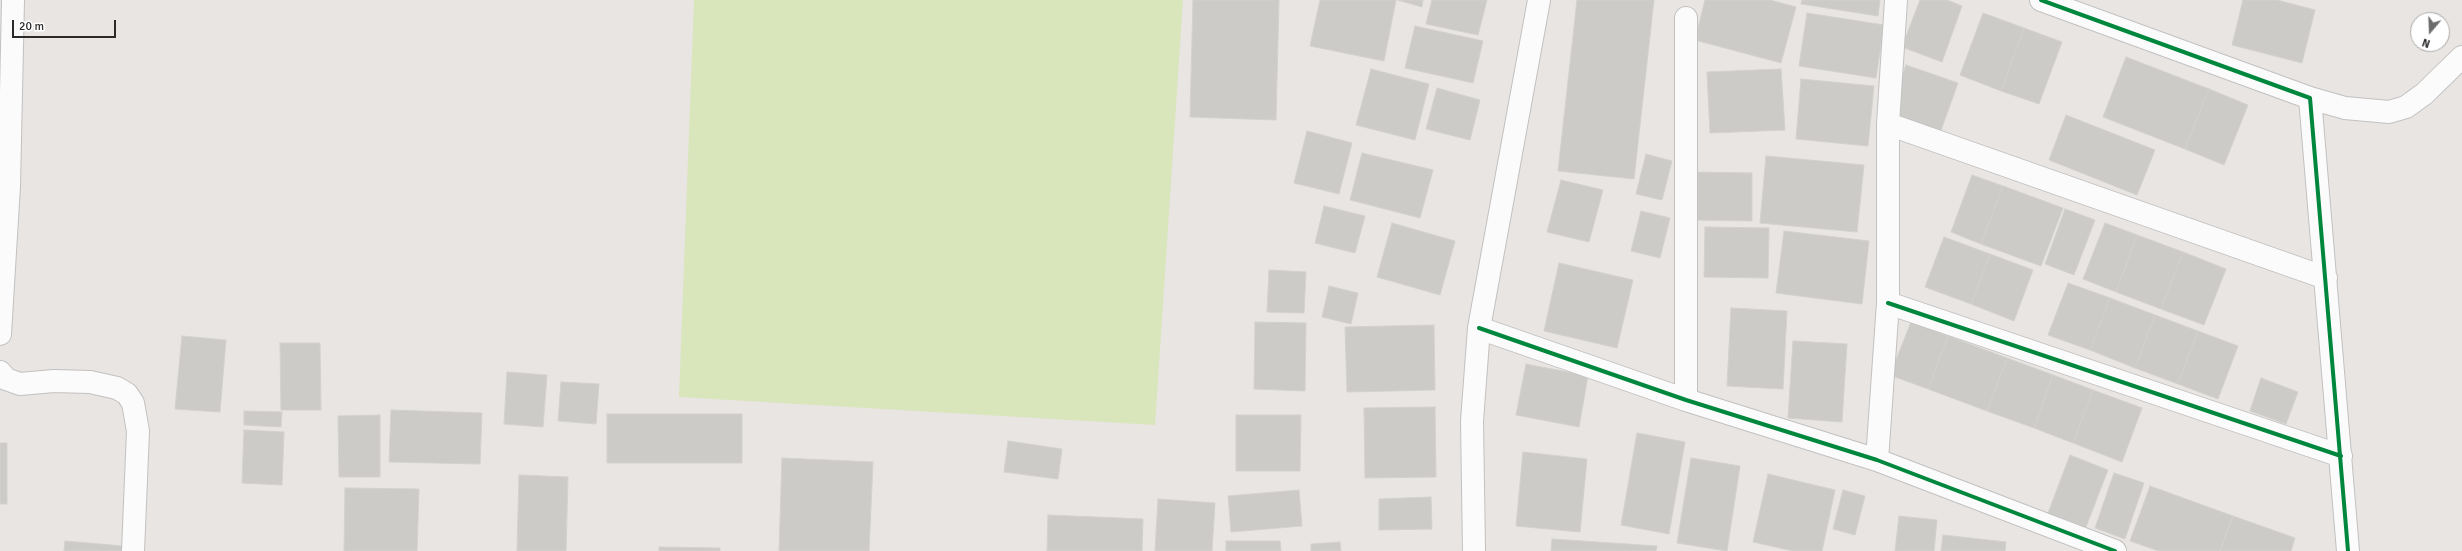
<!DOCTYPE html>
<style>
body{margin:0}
#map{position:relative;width:2462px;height:551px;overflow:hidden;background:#e8e5e2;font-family:Signika,sans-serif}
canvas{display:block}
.north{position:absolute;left:2410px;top:12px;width:40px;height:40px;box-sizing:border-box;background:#fff;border:1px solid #aaa;border-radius:50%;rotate:199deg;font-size:11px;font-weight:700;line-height:16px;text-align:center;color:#2b2b2b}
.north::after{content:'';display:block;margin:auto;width:14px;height:18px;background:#6d6c6b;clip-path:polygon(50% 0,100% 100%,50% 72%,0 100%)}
.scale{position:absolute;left:12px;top:20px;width:104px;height:18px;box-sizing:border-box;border:2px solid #2b2b2b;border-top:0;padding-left:5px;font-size:12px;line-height:14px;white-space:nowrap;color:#2b2b2b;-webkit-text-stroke:3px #fff;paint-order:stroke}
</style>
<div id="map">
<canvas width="2462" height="551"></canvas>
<div class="north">N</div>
<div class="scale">20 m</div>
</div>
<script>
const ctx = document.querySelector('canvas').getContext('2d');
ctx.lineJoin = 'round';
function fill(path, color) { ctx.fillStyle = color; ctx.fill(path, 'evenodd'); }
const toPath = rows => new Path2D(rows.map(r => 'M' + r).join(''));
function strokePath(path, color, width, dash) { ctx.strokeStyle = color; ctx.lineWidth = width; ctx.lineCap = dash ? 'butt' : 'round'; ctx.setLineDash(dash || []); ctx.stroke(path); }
const pitch = toPath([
 [694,0,1183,0,1155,425,679,397]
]);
const building = toPath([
 [1193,0,1279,0,1276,120,1190,117,1193,0],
 [1320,0,1396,0,1384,61,1310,46,1320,0],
 [1398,0,1423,0,1422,7,1398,0],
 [1432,0,1487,0,1478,35,1426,24,1432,0],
 [1577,0,1654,0,1634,179,1558,171,1577,0],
 [1705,0,1770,0,1796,7,1781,63,1695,40,1705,0],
 [1802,0,1880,0,1878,16,1801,4,1802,0],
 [1920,0,1947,0,1962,6,1942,62,1902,47,1920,0],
 [2243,0,2277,0,2315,10,2302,63,2232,45,2243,0],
 [1807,13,1884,25,1876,78,1799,66,1807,13],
 [1983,13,2024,28,2001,91,1960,75,1983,13],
 [1415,26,1483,41,1473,83,1405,68,1415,26],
 [2024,28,2062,42,2039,104,2001,91,2024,28],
 [2126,57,2209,89,2185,149,2103,117,2126,57],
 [1906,65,1958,83,1940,133,1888,114,1906,65],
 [1371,69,1429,84,1415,140,1356,125,1371,69],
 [1781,69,1785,130,1710,133,1707,72,1781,69],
 [1801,79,1874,86,1868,146,1796,139,1801,79],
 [1437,88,1480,100,1470,140,1426,129,1437,88],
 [2209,89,2248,105,2224,165,2185,149,2209,89],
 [2066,115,2155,150,2137,195,2049,160,2066,115],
 [1307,131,1352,143,1339,194,1294,183,1307,131],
 [1362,153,1433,170,1420,218,1350,200,1362,153],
 [1646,154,1672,161,1662,200,1636,194,1646,154],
 [1766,156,1864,165,1857,232,1760,223,1766,156],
 [1693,172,1752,173,1752,221,1692,220,1693,172],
 [1972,175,2003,186,1981,244,1951,232,1972,175],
 [1561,180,1603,190,1589,242,1547,232,1561,180],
 [2003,186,2063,208,2041,266,1981,244,2003,186],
 [1324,206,1365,216,1355,253,1315,243,1324,206],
 [2065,209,2095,220,2074,275,2045,264,2065,209],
 [1641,211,1670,218,1660,258,1631,251,1641,211],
 [1392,223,1455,241,1440,295,1377,277,1392,223],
 [2105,223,2137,235,2116,292,2083,279,2105,223],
 [1705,227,1769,228,1768,278,1704,277,1705,227],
 [1784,231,1869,241,1862,304,1776,293,1784,231],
 [2137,235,2183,252,2161,309,2116,292,2137,235],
 [1944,237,1990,254,1971,304,1925,287,1944,237],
 [2183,252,2226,269,2204,325,2161,309,2183,252],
 [1990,254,2033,270,2014,321,1971,304,1990,254],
 [1559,263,1633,280,1617,348,1544,331,1559,263],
 [1269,270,1306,272,1304,313,1267,312,1269,270],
 [2068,283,2110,298,2090,350,2048,335,2068,283],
 [1329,286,1358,293,1351,324,1322,317,1329,286],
 [2110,298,2155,315,2135,368,2090,350,2110,298],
 [1731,308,1787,311,1783,389,1727,386,1731,308],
 [2155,315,2198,331,2178,384,2135,368,2155,315],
 [1255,322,1306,323,1305,391,1254,389,1255,322],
 [1911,322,1948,336,1928,389,1890,375,1911,322],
 [1434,325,1435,390,1347,392,1345,327,1434,325],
 [2198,331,2238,346,2218,399,2178,384,2198,331],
 [182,336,226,340,220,412,175,409,182,336],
 [1948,336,2007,358,1987,411,1928,389,1948,336],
 [1793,341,1847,344,1842,422,1788,418,1793,341],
 [280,343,320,343,321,410,281,410,280,343],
 [2007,358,2053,375,2034,428,1987,411,2007,358],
 [1526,364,1588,376,1579,427,1516,415,1526,364],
 [507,372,547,375,543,427,504,424,507,372],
 [2053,375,2093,390,2073,443,2034,428,2053,375],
 [2261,378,2298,392,2286,424,2250,411,2261,378],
 [561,382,599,384,596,424,558,421,561,382],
 [2093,390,2142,408,2122,462,2073,443,2093,390],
 [1435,407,1436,477,1365,478,1364,408,1435,407],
 [391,410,482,413,480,464,389,462,391,410],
 [244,411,282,412,281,427,244,425,244,411],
 [607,414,742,414,742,463,607,463,607,414],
 [380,415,380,477,339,477,338,416,380,415],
 [1236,415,1301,415,1300,471,1236,471,1236,415],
 [244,430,284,432,282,485,242,483,244,430],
 [1637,433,1685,442,1669,534,1621,525,1637,433],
 [1008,441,1062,449,1058,479,1004,472,1008,441],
 [0,443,7,443,7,504,0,504,0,443],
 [1523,452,1587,459,1580,532,1516,526,1523,452],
 [2070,455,2108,470,2086,527,2048,513,2070,455],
 [782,458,873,462,869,551,779,551,782,458],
 [1691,458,1740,466,1727,551,1677,543,1691,458],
 [2114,473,2144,483,2125,539,2095,528,2114,473],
 [1768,474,1835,490,1822,551,1793,551,1753,542,1768,474],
 [519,475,568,477,566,551,517,551,519,475],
 [2150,486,2233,516,2220,551,2159,551,2130,541,2150,486],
 [345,488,419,489,417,551,344,551,345,488],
 [1299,490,1302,526,1231,532,1228,496,1299,490],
 [1843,490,1865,496,1855,535,1833,529,1843,490],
 [1431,497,1432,529,1379,530,1379,499,1431,497],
 [1158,499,1215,503,1212,551,1155,551,1158,499],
 [1048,515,1143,519,1142,551,1047,551,1048,515],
 [1899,516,1937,520,1934,551,1895,551,1899,516],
 [2233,516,2295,538,2291,551,2220,551,2233,516],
 [1943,535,2006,542,2005,551,1941,551,1943,535],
 [1552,539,1657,546,1656,551,1551,551,1552,539],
 [65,541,123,546,123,551,64,551,65,541],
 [1226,541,1280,541,1281,551,1226,551,1226,541],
 [1340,542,1341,551,1311,551,1311,544,1340,542],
 [659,547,720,548,720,551,659,551,659,547]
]);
const minor = toPath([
 [2041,0,2310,98,2348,551],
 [1686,18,1686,400],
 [2310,98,2345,108,2389,112,2406,107,2424,94,2462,57],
 [1888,124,2326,278],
 [1888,303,2341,456],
 [1479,328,1686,400,1877,460,2115,551],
 [0,334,9,186,13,0],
 [0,372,6,379,20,384,54,381,90,382,117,388,127,394,133,403,138,431,133,551],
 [1877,460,1888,303,1888,124,1896,0],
 [1474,551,1472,421,1479,328,1539,0]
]);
const cycleway = toPath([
 [2041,0,2310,98,2348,551],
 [1888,303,2341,456],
 [1479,328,1686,400,1877,460,2115,551]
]);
fill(pitch, '#d9e5bb');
fill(building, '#cdcbc8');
strokePath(building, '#d3d1ce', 1);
strokePath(minor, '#c2c1c1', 24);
strokePath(minor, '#fcfbfb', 22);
strokePath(cycleway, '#00873e', 4);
</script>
